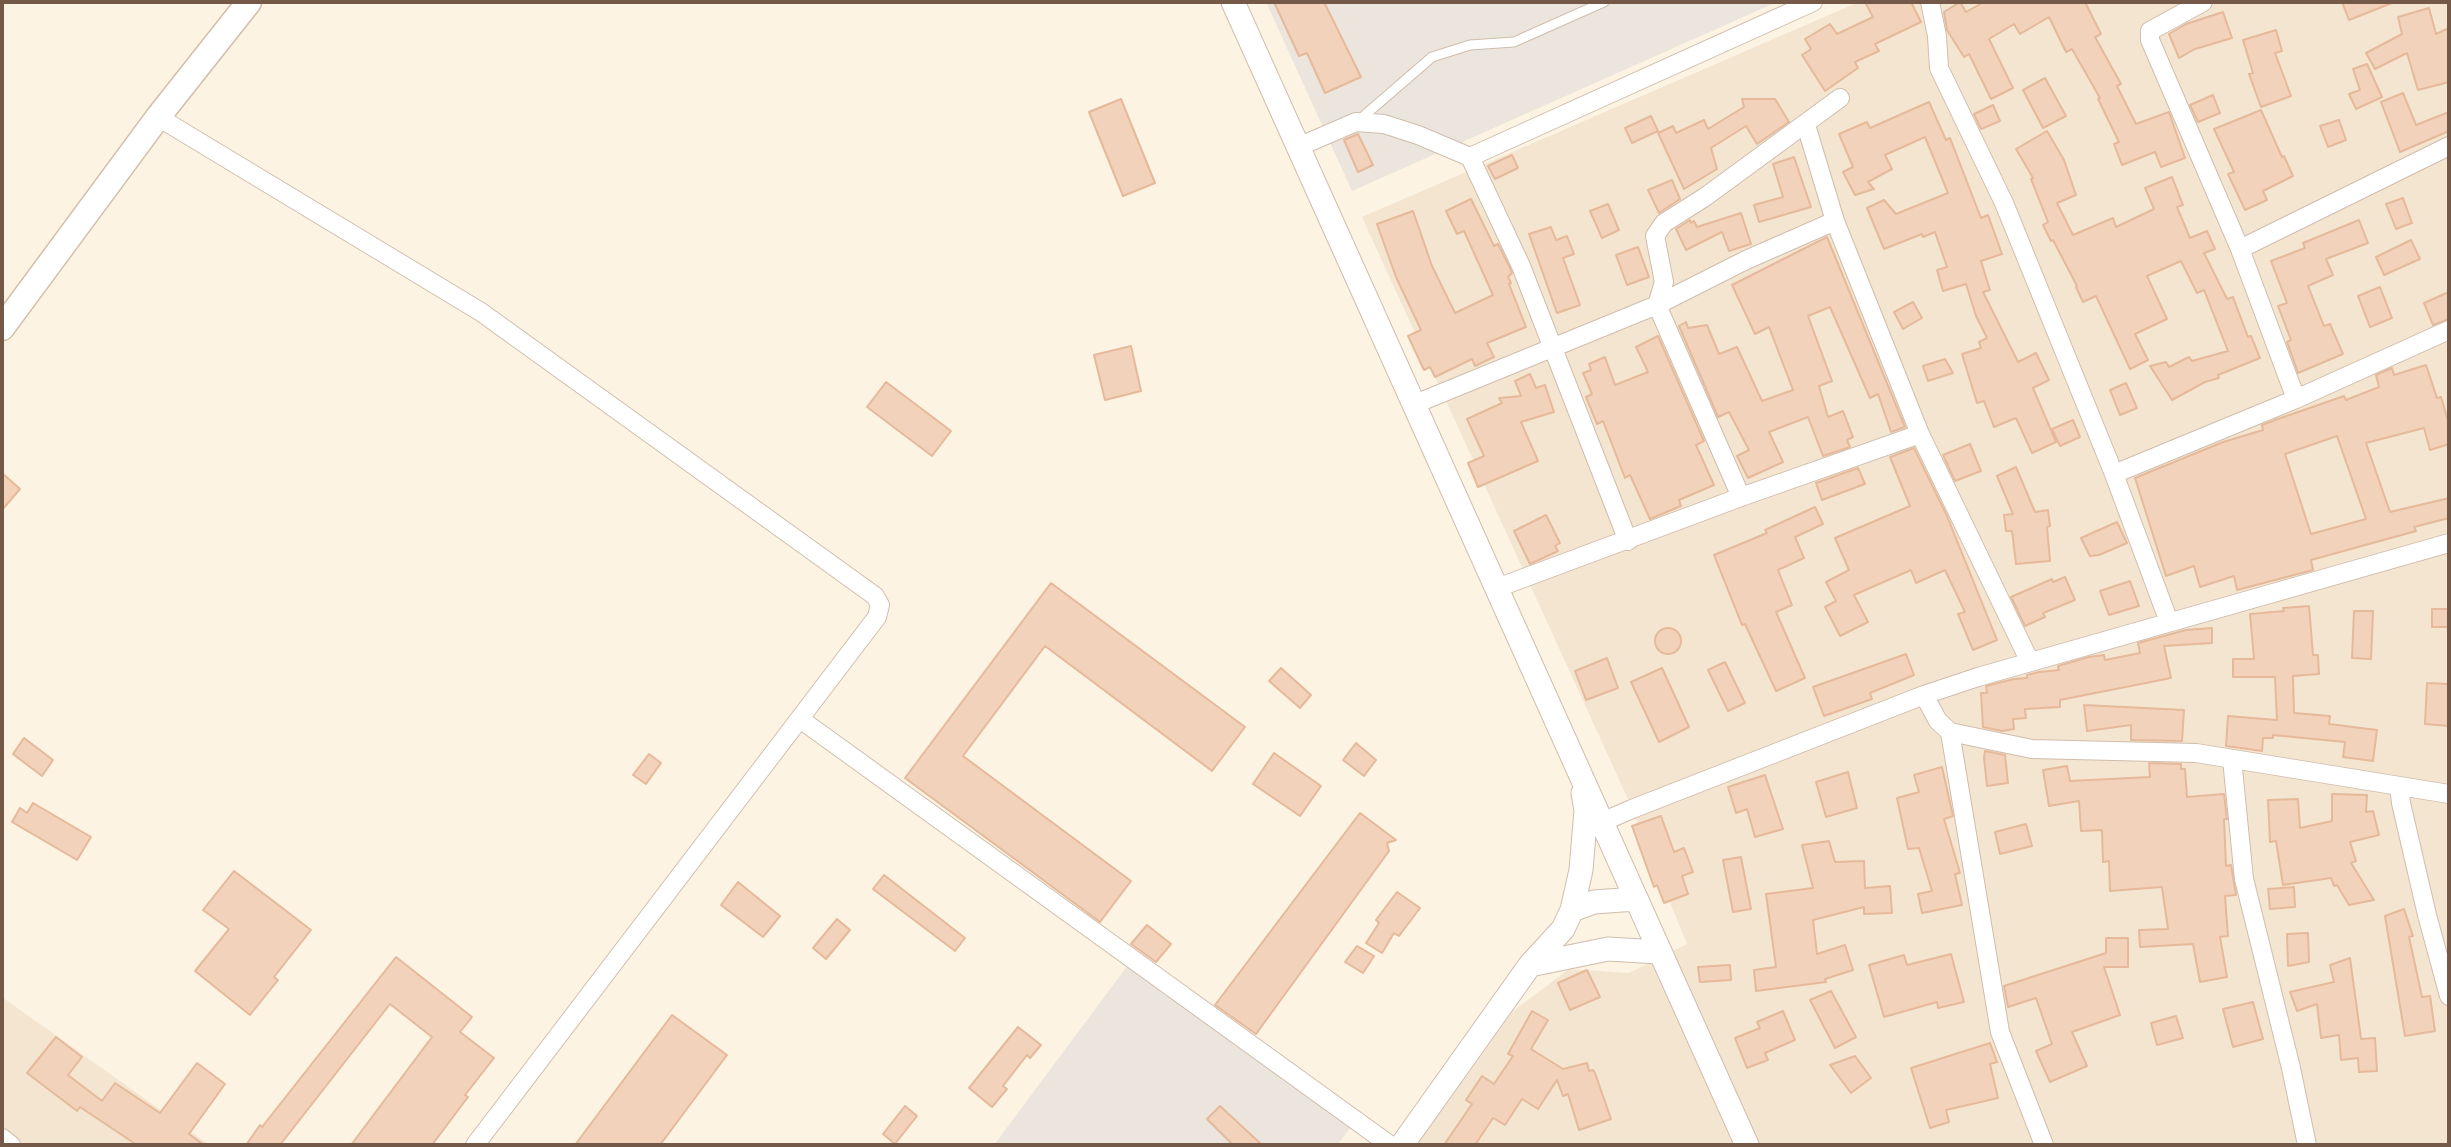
<!DOCTYPE html>
<style>
body{margin:0}
#map{position:relative;width:2451px;height:1147px;overflow:hidden;background:#fcf3e2;font-family:"Nunito Sans",sans-serif}
canvas{display:block}
.frame{position:absolute;inset:0;border:4px solid #755948;pointer-events:none}
</style>
<div id="map">
<canvas width="2451" height="1147"></canvas>
<div class="frame"></div>
</div>
<script>
const ctx = document.querySelector('canvas').getContext('2d');
ctx.lineJoin = 'round';
function fill(path, color) { ctx.fillStyle = color; ctx.fill(path, 'evenodd'); }
const toPath = rows => new Path2D(rows.map(r => 'M' + r).join(''));
function strokePath(path, color, width, dash) { ctx.strokeStyle = color; ctx.lineWidth = width; ctx.lineCap = dash ? 'butt' : 'round'; ctx.setLineDash(dash || []); ctx.stroke(path); }
const residential = toPath([
 [1859,2,2449,2,2449,1145,1417,1145,1512,1012,1569,969,1629,973,1687,944,1627,797,1362,217],
 [2,997,190,1131,210,1145,2,1145]
]);
const industrial = toPath([
 [1266,2,1777,2,1352,191],
 [1128,965,1351,1127,1337,1145,994,1145]
]);
const building = toPath([
 [1274,2,1324,2,1361,77,1325,93,1307,53,1299,56,1274,2],
 [1865,2,1911,2,1921,22,1875,44,1879,51,1855,62,1858,68,1825,91,1802,55,1811,49,1805,39,1830,24,1837,34,1873,17,1865,2],
 [1960,2,1966,12,1984,2,2085,2,2101,34,2095,37,2121,84,2117,86,2136,124,2169,112,2185,158,2161,167,2155,152,2122,165,2114,144,2119,142,2098,99,2100,98,2072,49,2066,52,2049,17,2020,34,2014,24,1989,39,2013,88,1991,99,1969,54,1964,57,1947,30,1944,12,1960,2],
 [2342,2,2392,2,2392,3,2349,20,2342,2],
 [2429,8,2436,34,2449,28,2449,82,2418,90,2407,53,2375,69,2366,53,2402,34,2398,17,2429,8],
 [2223,12,2232,38,2195,49,2179,58,2169,34,2186,24,2223,12],
 [2276,30,2282,51,2275,53,2291,96,2261,107,2249,74,2253,73,2243,40,2276,30],
 [2367,64,2382,97,2356,109,2349,94,2360,90,2353,69,2367,64],
 [2045,78,2066,116,2043,128,2023,90,2045,78],
 [2403,93,2416,125,2449,112,2449,131,2400,152,2381,102,2403,93],
 [2213,95,2220,113,2198,122,2190,105,2213,95],
 [1121,99,1155,183,1123,196,1089,112,1121,99],
 [1742,99,1775,99,1789,122,1757,144,1746,126,1711,148,1717,169,1684,189,1658,133,1673,126,1676,133,1704,120,1708,129,1744,107,1742,99],
 [1929,102,1946,140,1950,138,1981,218,1988,215,2002,254,1981,261,1990,290,1983,292,2018,362,2036,353,2049,380,2033,388,2056,442,2032,453,2016,418,1994,427,1984,401,1977,403,1962,354,1981,348,1979,342,1987,338,1976,316,1966,284,1943,291,1937,270,1947,267,1935,232,1923,237,1922,234,1884,249,1867,208,1884,200,1896,214,1948,193,1925,137,1885,155,1892,169,1868,182,1874,189,1855,195,1843,172,1853,167,1839,134,1867,122,1870,128,1929,102],
 [1993,105,2000,121,1981,129,1974,114,1993,105],
 [2261,110,2282,157,2284,156,2293,176,2263,191,2267,200,2245,210,2228,174,2234,172,2214,129,2261,110],
 [1651,116,1658,131,1632,143,1625,128,1651,116],
 [2339,120,2346,140,2328,147,2320,126,2339,120],
 [2047,131,2064,160,2076,195,2057,203,2073,235,2113,218,2116,227,2154,209,2145,188,2172,177,2183,205,2177,207,2190,238,2207,231,2215,249,2204,253,2227,299,2233,297,2248,337,2251,336,2260,358,2218,375,2219,378,2205,382,2172,400,2150,366,2166,362,2169,367,2189,357,2192,361,2228,351,2204,290,2197,293,2181,261,2147,276,2167,319,2135,334,2148,360,2130,369,2096,296,2083,302,2076,287,2077,286,2053,240,2051,241,2043,225,2048,222,2031,179,2033,178,2016,149,2047,131],
 [1358,134,1373,165,1358,172,1344,140,1358,134],
 [1512,155,1518,168,1495,179,1488,166,1512,155],
 [1794,157,1811,207,1759,222,1754,205,1783,197,1773,164,1794,157],
 [1672,180,1680,199,1659,213,1648,190,1672,180],
 [2403,198,2412,223,2396,229,2386,204,2403,198],
 [1471,199,1494,246,1498,244,1511,270,1512,273,1508,277,1511,283,1509,284,1526,327,1487,343,1494,357,1475,366,1472,359,1435,377,1430,367,1424,370,1408,336,1421,330,1396,277,1377,224,1413,211,1432,266,1455,313,1493,295,1464,231,1457,234,1446,211,1471,199],
 [1608,204,1619,230,1602,238,1590,211,1608,204],
 [1741,213,1751,244,1729,251,1722,232,1686,250,1676,229,1690,220,1691,223,1694,221,1697,227,1741,213],
 [2359,220,2368,243,2326,259,2333,275,2308,286,2324,326,2330,324,2343,354,2298,373,2287,342,2291,340,2278,306,2287,303,2271,261,2305,248,2303,243,2359,220],
 [1551,227,1556,240,1567,236,1574,254,1563,258,1580,305,1557,313,1529,234,1551,227],
 [1827,237,1905,427,1891,432,1878,394,1870,398,1830,307,1808,316,1832,381,1819,386,1828,417,1843,411,1853,437,1847,440,1850,447,1823,456,1808,417,1769,432,1783,462,1748,478,1737,456,1749,450,1729,412,1718,417,1679,326,1686,322,1688,328,1707,325,1719,354,1737,347,1762,401,1793,390,1769,327,1755,334,1732,285,1827,237],
 [2411,240,2420,259,2384,275,2376,257,2411,240],
 [1638,247,1649,277,1627,285,1616,255,1638,247],
 [2380,287,2392,318,2370,327,2358,296,2380,287],
 [2449,292,2449,319,2433,325,2424,303,2449,292],
 [1913,302,1922,318,1903,329,1894,312,1913,302],
 [1658,336,1704,441,1696,445,1714,485,1679,500,1681,506,1650,519,1630,475,1625,478,1603,421,1597,424,1586,397,1592,394,1583,373,1591,370,1589,364,1605,357,1615,385,1648,372,1636,347,1658,336],
 [1131,346,1141,391,1105,400,1094,355,1131,346],
 [1945,359,1953,373,1928,381,1923,366,1945,359],
 [2426,365,2437,398,2441,397,2449,424,2449,444,2430,450,2424,428,2366,443,2390,512,2449,498,2449,518,2414,527,2416,531,2311,560,2313,570,2237,590,2234,576,2200,587,2194,566,2166,576,2135,478,2223,442,2263,430,2262,425,2275,420,2344,396,2346,400,2379,387,2376,375,2392,368,2394,375,2426,365],
 [2337,436,2366,519,2311,534,2285,454,2337,436],
 [1530,374,1536,388,1545,385,1554,412,1521,422,1538,461,1478,487,1468,463,1484,456,1467,419,1502,403,1499,398,1521,396,1515,381,1530,374],
 [886,382,951,431,932,456,867,407,886,382],
 [2126,383,2137,408,2120,415,2110,390,2126,383],
 [2073,420,2080,437,2060,446,2052,429,2073,420],
 [1970,444,1981,471,1955,481,1943,455,1970,444],
 [1914,448,1947,516,1997,640,1973,650,1958,614,1965,612,1945,570,1916,583,1911,570,1854,595,1868,622,1840,636,1825,607,1836,601,1826,582,1849,570,1835,538,1910,506,1890,457,1914,448],
 [2016,467,2035,512,2048,510,2050,526,2047,527,2050,561,2016,564,2012,531,2006,531,2004,515,2013,514,1997,476,2016,467],
 [1858,468,1865,484,1822,500,1816,483,1858,468],
 [2,473,20,489,2,510,2,473],
 [1815,507,1823,524,1795,537,1804,558,1778,570,1792,605,1776,612,1805,678,1776,691,1745,624,1742,625,1714,555,1767,533,1765,530,1815,507],
 [1546,515,1560,543,1555,546,1558,551,1530,564,1514,531,1546,515],
 [2117,522,2127,543,2099,555,2090,556,2081,538,2117,522],
 [2065,577,2075,600,2043,613,2045,617,2025,626,2011,597,2052,579,2053,582,2065,577],
 [2130,581,2139,606,2109,615,2100,591,2130,581],
 [1051,583,1245,727,1212,771,1045,646,963,756,1131,881,1100,922,905,778,1051,583],
 [2309,606,2313,655,2318,655,2319,674,2293,676,2294,713,2330,716,2329,724,2377,730,2373,761,2343,757,2345,742,2273,735,2273,738,2263,738,2262,751,2226,746,2228,716,2277,720,2275,677,2233,677,2233,659,2254,659,2250,614,2284,611,2283,608,2309,606],
 [2432,609,2449,609,2449,627,2432,627,2432,609],
 [2354,611,2373,611,2371,659,2352,658,2354,611],
 [2212,628,2212,643,2164,646,2171,678,2060,700,2060,707,2025,709,2026,718,2013,719,2014,729,2002,731,1983,727,1981,693,1987,693,1986,686,2014,679,2027,678,2027,675,2039,672,2059,670,2058,666,2089,657,2104,655,2105,660,2140,653,2138,643,2186,630,2212,628],
 '1655 641a13 13 0 1 1 26 0a13 13 0 1 1-26 0Z',
 [1906,654,1914,675,1870,693,1872,699,1824,716,1813,687,1906,654],
 [1607,658,1618,688,1586,700,1575,671,1607,658],
 [1725,662,1745,703,1728,711,1708,670,1725,662],
 [1281,668,1311,695,1300,708,1269,681,1281,668],
 [1662,668,1689,727,1659,742,1631,682,1662,668],
 [2427,683,2449,684,2449,726,2425,724,2427,683],
 [2084,705,2184,710,2182,741,2131,740,2131,725,2087,731,2084,705],
 [24,738,53,760,42,776,13,754,24,738],
 [1356,743,1376,760,1364,776,1343,760,1356,743],
 [1985,751,2005,755,2008,783,1987,786,1984,758,1985,751],
 [1274,753,1321,786,1300,816,1253,784,1274,753],
 [649,754,661,763,646,784,633,775,649,754],
 [2149,763,2181,764,2181,769,2185,769,2187,797,2224,794,2227,819,2224,819,2226,866,2231,865,2236,895,2225,896,2228,936,2220,937,2227,977,2200,982,2193,944,2140,947,2139,930,2168,929,2162,887,2110,891,2109,861,2103,862,2102,830,2081,831,2079,801,2049,806,2043,770,2067,766,2070,781,2150,777,2149,763],
 [1942,767,1953,816,1944,819,1960,873,1955,874,1962,905,1922,913,1918,894,1932,891,1919,848,1908,849,1897,798,1919,792,1914,775,1942,767],
 [1848,772,1857,808,1826,817,1816,782,1848,772],
 [1765,775,1783,829,1755,837,1747,809,1736,813,1728,787,1765,775],
 [2332,794,2367,795,2366,812,2373,811,2379,835,2350,842,2356,861,2351,863,2374,900,2349,905,2337,885,2334,886,2331,878,2283,885,2276,841,2270,842,2268,800,2298,799,2300,828,2332,821,2332,794],
 [33,803,91,837,77,860,12,822,20,808,27,813,33,803],
 [1360,813,1396,840,1387,843,1389,851,1256,1034,1215,1005,1360,813],
 [1661,816,1674,852,1684,848,1693,872,1682,876,1688,894,1664,903,1657,885,1654,887,1632,826,1661,816],
 [2026,824,2032,846,2000,854,1995,832,2026,824],
 [1829,841,1835,862,1864,861,1865,888,1890,886,1892,913,1864,914,1864,907,1813,920,1817,954,1845,945,1853,970,1825,979,1826,982,1756,991,1754,970,1776,967,1766,894,1813,888,1802,845,1829,841],
 [1741,857,1751,909,1733,912,1723,860,1741,857],
 [234,871,311,930,274,977,278,980,250,1015,195,971,229,929,203,910,234,871],
 [884,875,965,938,955,951,873,889,884,875],
 [738,882,780,916,763,937,721,905,738,882],
 [2294,887,2295,907,2270,909,2268,889,2294,887],
 [1397,892,1420,908,1399,936,1394,933,1382,953,1366,943,1379,923,1376,920,1397,892],
 [2404,909,2413,936,2409,937,2422,997,2430,996,2435,1031,2405,1036,2385,916,2404,909],
 [837,919,850,930,826,959,813,948,837,919],
 [1147,925,1171,944,1156,962,1131,944,1147,925],
 [2308,933,2309,962,2288,966,2287,934,2308,933],
 [2106,938,2128,938,2128,967,2104,967,2120,1015,2072,1032,2087,1066,2050,1082,2036,1051,2052,1044,2036,998,2008,1007,2004,986,2106,953,2106,938],
 [1357,946,1374,956,1363,973,1345,962,1357,946],
 [1951,954,1964,1002,1938,1008,1937,1002,1884,1017,1869,965,1904,955,1907,965,1951,954],
 [396,957,472,1017,460,1032,494,1058,465,1095,468,1097,432,1145,351,1145,432,1037,390,1004,280,1145,246,1145,260,1125,262,1127,396,957],
 [2350,958,2361,1039,2375,1038,2377,1071,2359,1072,2358,1058,2341,1060,2339,1035,2321,1038,2317,1004,2297,1011,2290,992,2334,982,2330,965,2350,958],
 [1730,965,1731,980,1700,982,1698,967,1730,965],
 [1587,970,1600,997,1570,1010,1558,983,1587,970],
 [1831,991,1856,1037,1835,1048,1810,1000,1831,991],
 [2253,1002,2263,1039,2233,1047,2223,1009,2253,1002],
 [1532,1011,1548,1020,1531,1049,1563,1069,1587,1063,1589,1071,1593,1070,1595,1073,1611,1119,1579,1130,1568,1094,1563,1096,1557,1080,1538,1109,1522,1099,1505,1125,1493,1118,1475,1145,1444,1145,1472,1104,1466,1100,1482,1076,1494,1084,1513,1056,1508,1054,1532,1011],
 [1783,1011,1795,1040,1765,1053,1768,1060,1747,1068,1735,1038,1760,1028,1757,1022,1783,1011],
 [672,1015,727,1055,660,1145,575,1145,672,1015],
 [2176,1016,2183,1038,2157,1045,2151,1023,2176,1016],
 [1018,1027,1041,1045,1030,1058,1027,1055,1003,1086,1007,1089,992,1107,969,1088,1018,1027],
 [56,1037,82,1057,68,1075,102,1101,115,1083,160,1113,197,1063,225,1084,189,1134,204,1145,137,1145,80,1107,77,1111,27,1073,56,1037],
 [1990,1043,1997,1062,1990,1064,1998,1098,1946,1110,1949,1122,1930,1128,1911,1068,1990,1043],
 [1855,1056,1871,1078,1851,1093,1830,1065,1855,1056],
 [905,1106,917,1116,895,1144,883,1134,905,1106],
 [1220,1106,1262,1145,1233,1145,1207,1119,1220,1106]
]);
const service = toPath([
 [1358,121,1432,57,1470,45,1514,42,1604,2]
]);
const minor = toPath([
 [1930,2,1937,36,1939,68,2004,203,2114,474,2169,622],
 [2203,2,2150,31,2150,40,2240,249,2296,399],
 [158,117,481,312,875,596,880,605,877,617,475,1145],
 [1806,125,1835,221,1920,434,2030,662],
 [1298,147,1356,122,1384,124,1418,135,1470,157,1521,266,1628,541],
 [1470,157,1813,2],
 [2240,249,2449,146],
 [1415,404,1657,305,1746,260,1835,221],
 [2114,474,2296,399,2449,330],
 [1741,497,1657,305,1664,282,1655,236,1664,223,1705,197,1840,98],
 [1497,588,1741,497,1920,434],
 [1924,695,1938,721,1950,732,2032,749,2196,753,2449,794],
 [800,719,1390,1145],
 [1950,732,2000,1032,2044,1145],
 [2232,759,2244,879,2291,1068,2307,1145],
 [2399,786,2401,803,2427,915,2449,996],
 [1602,822,1632,809,1924,695,1978,677,2449,543],
 [2,1138,11,1145]
]);
const tertiary = toPath([
 [1233,2,1747,1145],
 [1572,910,1594,902,1636,899],
 [1530,965,1608,949,1659,952],
 [1402,1145,1530,965,1563,929,1572,910,1581,870,1586,810,1583,793]
]);
const secondary = toPath([
 [2,328,158,117,249,2]
]);
fill(residential, '#f4e5d1');
fill(industrial, '#ebe5dd');
fill(building, '#f2d2ba');
strokePath(building, '#e5b99a', 2);
strokePath(service, '#d0bdac', 11);
strokePath(minor, '#d0bdac', 20);
strokePath(tertiary, '#d0bdac', 25);
strokePath(secondary, '#d3bda9', 27);
strokePath(service, '#fff', 9);
strokePath(minor, '#fff', 18);
strokePath(tertiary, '#fff', 23);
strokePath(secondary, '#fff', 24);
</script>
